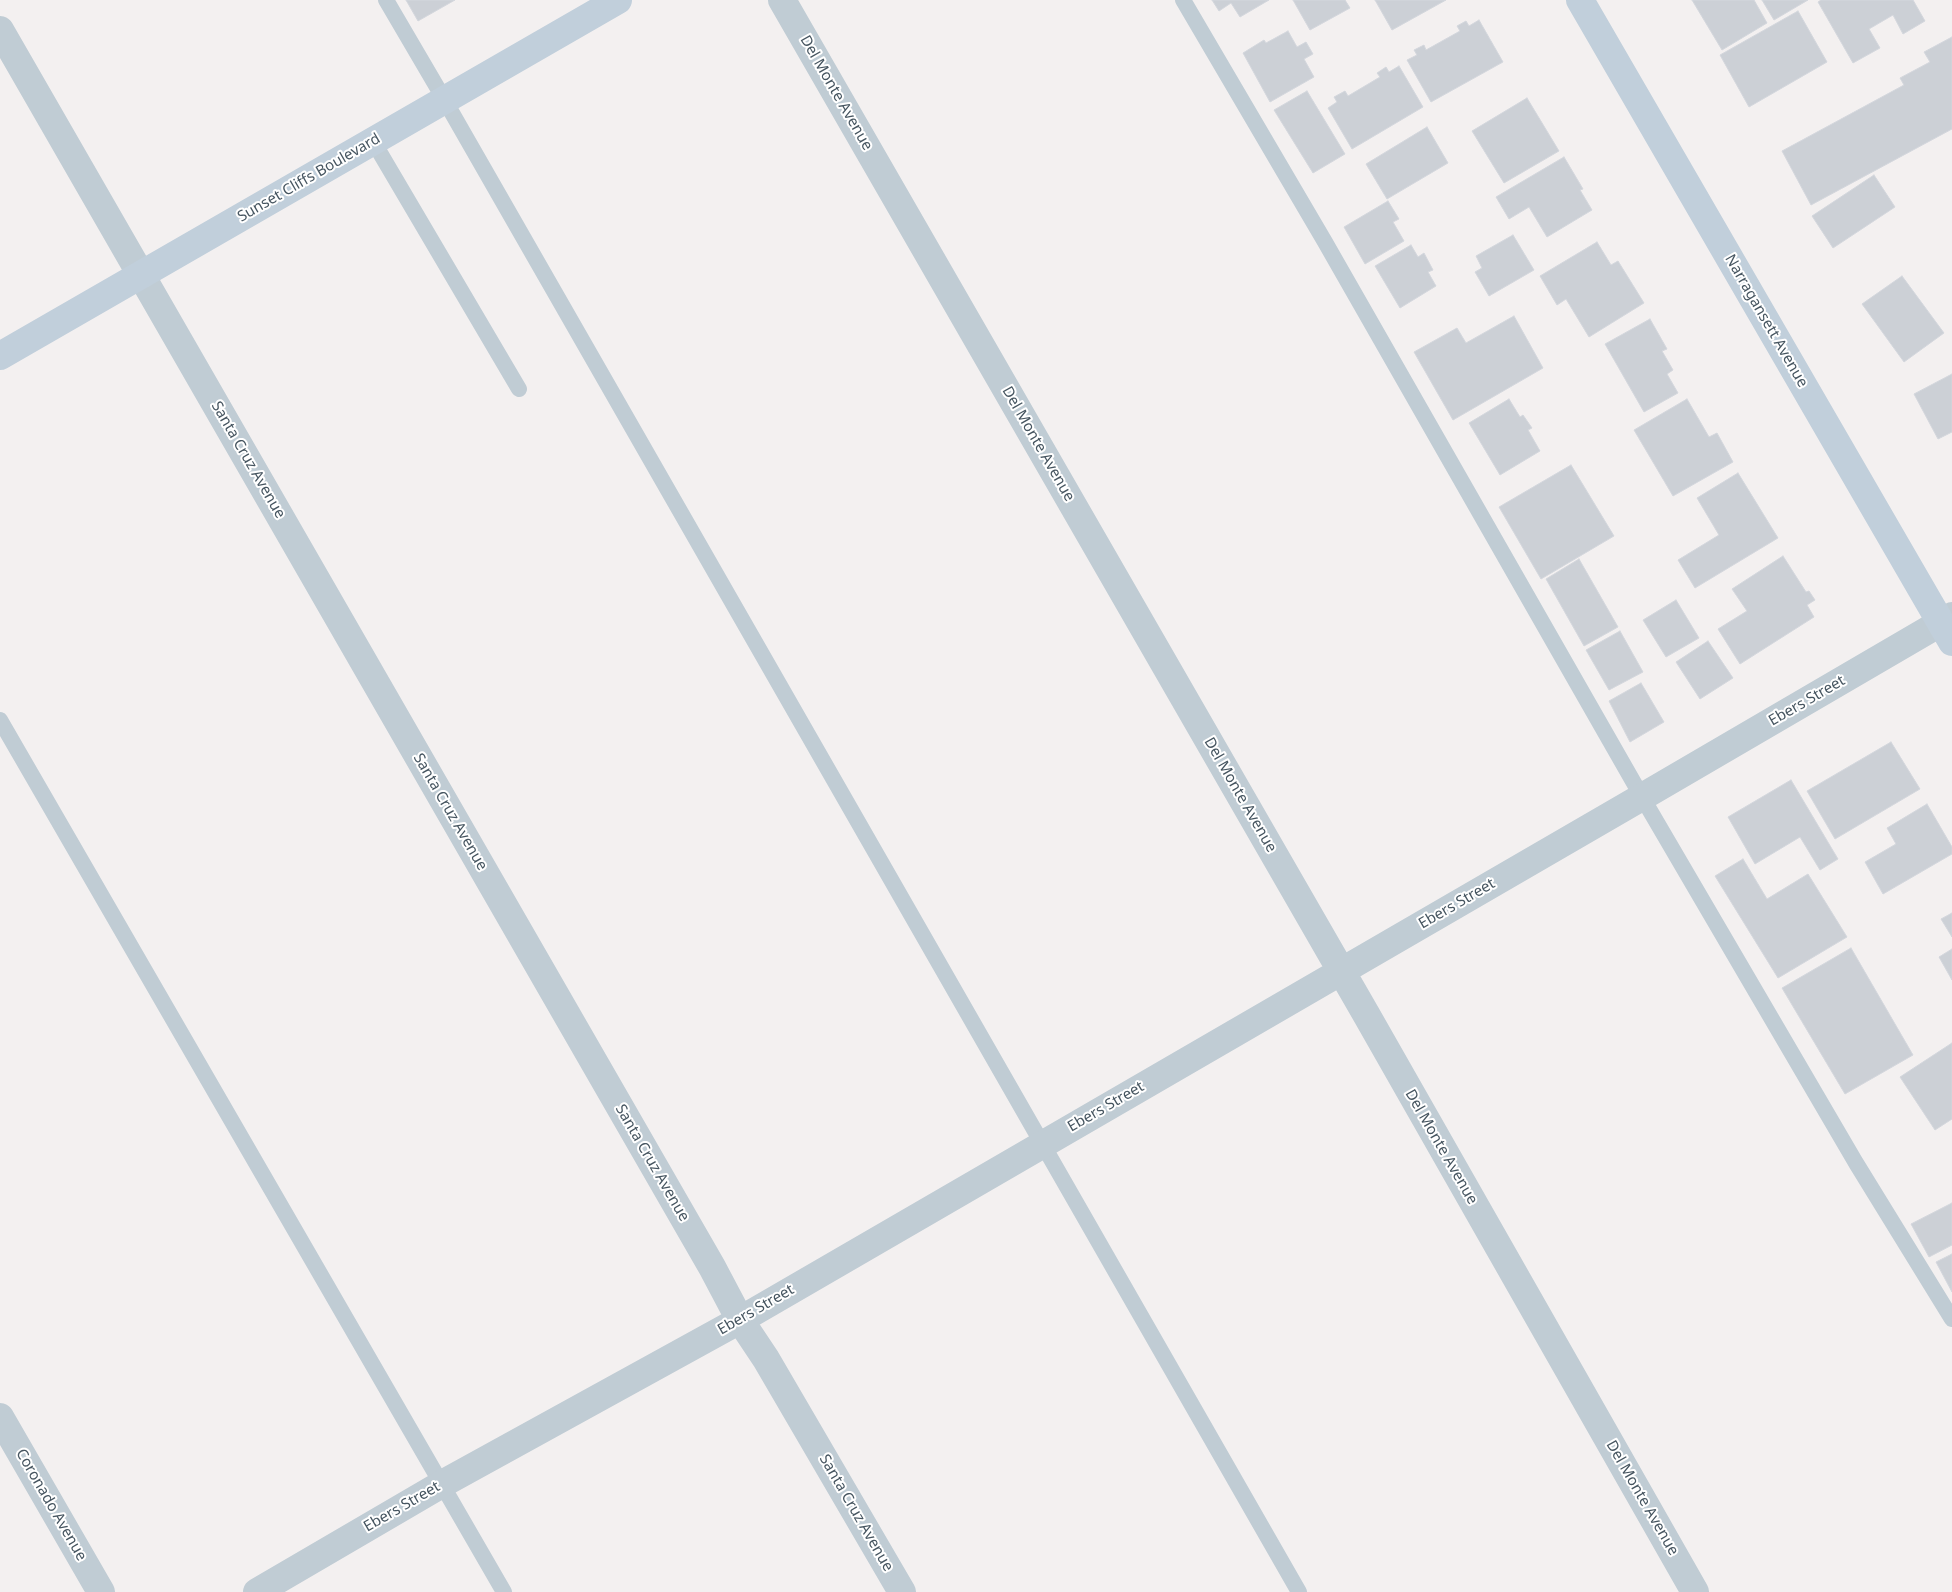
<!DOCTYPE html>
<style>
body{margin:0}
canvas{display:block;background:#f3f0f0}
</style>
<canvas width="1952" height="1592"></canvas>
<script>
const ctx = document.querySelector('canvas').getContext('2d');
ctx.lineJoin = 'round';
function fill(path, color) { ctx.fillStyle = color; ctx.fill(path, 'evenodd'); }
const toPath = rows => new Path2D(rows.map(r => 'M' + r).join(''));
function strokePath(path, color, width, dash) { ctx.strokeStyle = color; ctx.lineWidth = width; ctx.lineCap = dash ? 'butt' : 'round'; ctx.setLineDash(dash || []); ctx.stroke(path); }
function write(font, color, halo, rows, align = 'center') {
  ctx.font = font + ' "Noto Sans",sans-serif'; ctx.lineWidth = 4; ctx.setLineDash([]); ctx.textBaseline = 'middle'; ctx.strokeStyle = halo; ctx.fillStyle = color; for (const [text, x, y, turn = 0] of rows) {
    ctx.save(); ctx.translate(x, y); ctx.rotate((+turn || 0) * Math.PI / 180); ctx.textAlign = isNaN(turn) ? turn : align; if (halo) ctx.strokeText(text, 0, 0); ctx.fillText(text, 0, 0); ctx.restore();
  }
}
const building = toPath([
 [406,0,455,0,418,21,406,0],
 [1212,0,1269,0,1240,17,1231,3,1219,11,1212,0],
 [1293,0,1345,0,1350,8,1310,30,1293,0],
 [1375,0,1446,0,1392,30,1375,0],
 [1692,0,1754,0,1767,23,1722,50,1692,0],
 [1762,0,1808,0,1774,20,1762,0],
 [1821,0,1913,0,1925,21,1903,34,1893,15,1869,29,1880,48,1853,63,1818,2,1821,0],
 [1798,11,1827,62,1749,107,1720,55,1798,11],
 [1479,20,1503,62,1431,102,1407,60,1417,55,1414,50,1424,45,1426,50,1460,31,1457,26,1466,21,1469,26,1479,20],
 [1288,31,1297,47,1306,42,1313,54,1304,59,1314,77,1270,102,1243,53,1264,40,1266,43,1288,31],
 [1952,37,1952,129,1811,205,1782,151,1904,85,1900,78,1930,62,1924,52,1952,37],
 [1399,66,1423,107,1352,149,1328,108,1337,102,1334,97,1345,91,1348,96,1380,77,1377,73,1386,67,1389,72,1399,66],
 [1307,91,1345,154,1313,173,1274,110,1307,91],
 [1527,98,1559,151,1504,183,1472,131,1527,98],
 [1427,127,1448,163,1387,199,1366,164,1427,127],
 [1564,157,1583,189,1580,190,1592,210,1547,237,1529,207,1509,219,1496,197,1564,157],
 [1874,175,1895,207,1833,248,1812,216,1874,175],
 [1388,201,1399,219,1393,222,1404,241,1365,264,1344,227,1388,201],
 [1513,235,1534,270,1489,296,1475,272,1482,268,1476,256,1513,235],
 [1597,242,1611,265,1618,261,1644,303,1589,337,1566,299,1557,305,1540,276,1597,242],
 [1411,245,1418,257,1424,253,1433,270,1428,272,1436,286,1400,308,1375,266,1411,245],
 [1902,276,1944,333,1904,362,1862,304,1902,276],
 [1514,316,1543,368,1453,420,1414,352,1457,328,1466,343,1514,316],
 [1650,319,1667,349,1662,351,1673,370,1667,374,1678,393,1644,412,1605,344,1650,319],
 [1952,374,1952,432,1938,439,1914,394,1952,374],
 [1509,399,1520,417,1523,415,1532,428,1528,430,1540,451,1500,475,1469,423,1509,399],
 [1687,399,1709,437,1717,433,1733,462,1673,496,1634,430,1687,399],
 [1571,465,1614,536,1541,579,1499,507,1571,465],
 [1738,473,1778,538,1695,588,1678,560,1719,535,1697,498,1738,473],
 [1783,556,1806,592,1809,591,1815,600,1807,605,1814,617,1740,664,1718,629,1747,611,1732,589,1783,556],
 [1579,559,1618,627,1584,646,1546,579,1579,559],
 [1676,600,1699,638,1666,657,1643,620,1676,600],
 [1620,631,1643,672,1609,690,1586,650,1620,631],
 [1708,641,1733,678,1700,699,1676,662,1708,641],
 [1641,683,1664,722,1630,742,1609,701,1641,683],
 [1891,742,1920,789,1835,839,1807,791,1891,742],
 [1791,780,1838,859,1820,870,1800,837,1755,864,1728,817,1791,780],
 [1927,804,1952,847,1952,854,1883,894,1865,862,1896,844,1887,828,1927,804],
 [1743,859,1767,899,1808,874,1847,937,1778,978,1715,876,1743,859],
 [1952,913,1952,937,1941,919,1952,913],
 [1851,948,1913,1055,1845,1094,1782,988,1851,948],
 [1952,949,1952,980,1939,957,1952,949],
 [1952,1043,1952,1119,1935,1130,1900,1077,1952,1043],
 [1952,1203,1952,1245,1929,1257,1911,1224,1952,1203],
 [1952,1254,1952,1292,1936,1262,1952,1254]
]);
const lane = toPath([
 [386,0,444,99,1299,1592],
 [1183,0,1325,242,1642,797,1856,1163,1952,1319],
 [373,141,519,389],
 [0,720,504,1592]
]);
const street = toPath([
 [782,0,1366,1014,1695,1592],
 [0,30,712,1267,740,1320,766,1359,902,1592],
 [0,1417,101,1592],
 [257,1592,442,1484,740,1320,1642,797,1952,616]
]);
const secondary = toPath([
 [1580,0,1952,642],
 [0,356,618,0]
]);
const streetNames = [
 ["Del Monte Avenue",836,93,60],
 ["Sunset Cliffs Boulevard",309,178,-30],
 ["Narragansett Avenue",1766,321,60],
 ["Del Monte Avenue",1038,444,60],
 ["Santa Cruz Avenue",248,460,60],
 ["Ebers Street",1807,701,-30],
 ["Del Monte Avenue",1240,795,60],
 ["Santa Cruz Avenue",450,812,60],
 ["Ebers Street",1457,904,-30],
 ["Ebers Street",1106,1107,-30],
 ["Del Monte Avenue",1441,1147,60],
 ["Santa Cruz Avenue",652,1163,60],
 ["Ebers Street",756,1310,-30],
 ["Del Monte Avenue",1642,1498,60],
 ["Coronado Avenue",51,1505,60],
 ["Ebers Street",402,1507,-30],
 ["Santa Cruz Avenue",856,1513,60]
];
fill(building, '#ccd0d6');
strokePath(building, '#d4d7dd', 1);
strokePath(lane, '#c0ccd4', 16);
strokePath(street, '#c0ccd4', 28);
strokePath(secondary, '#c1cfdb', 28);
write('15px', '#465560', '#fff', streetNames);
</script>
